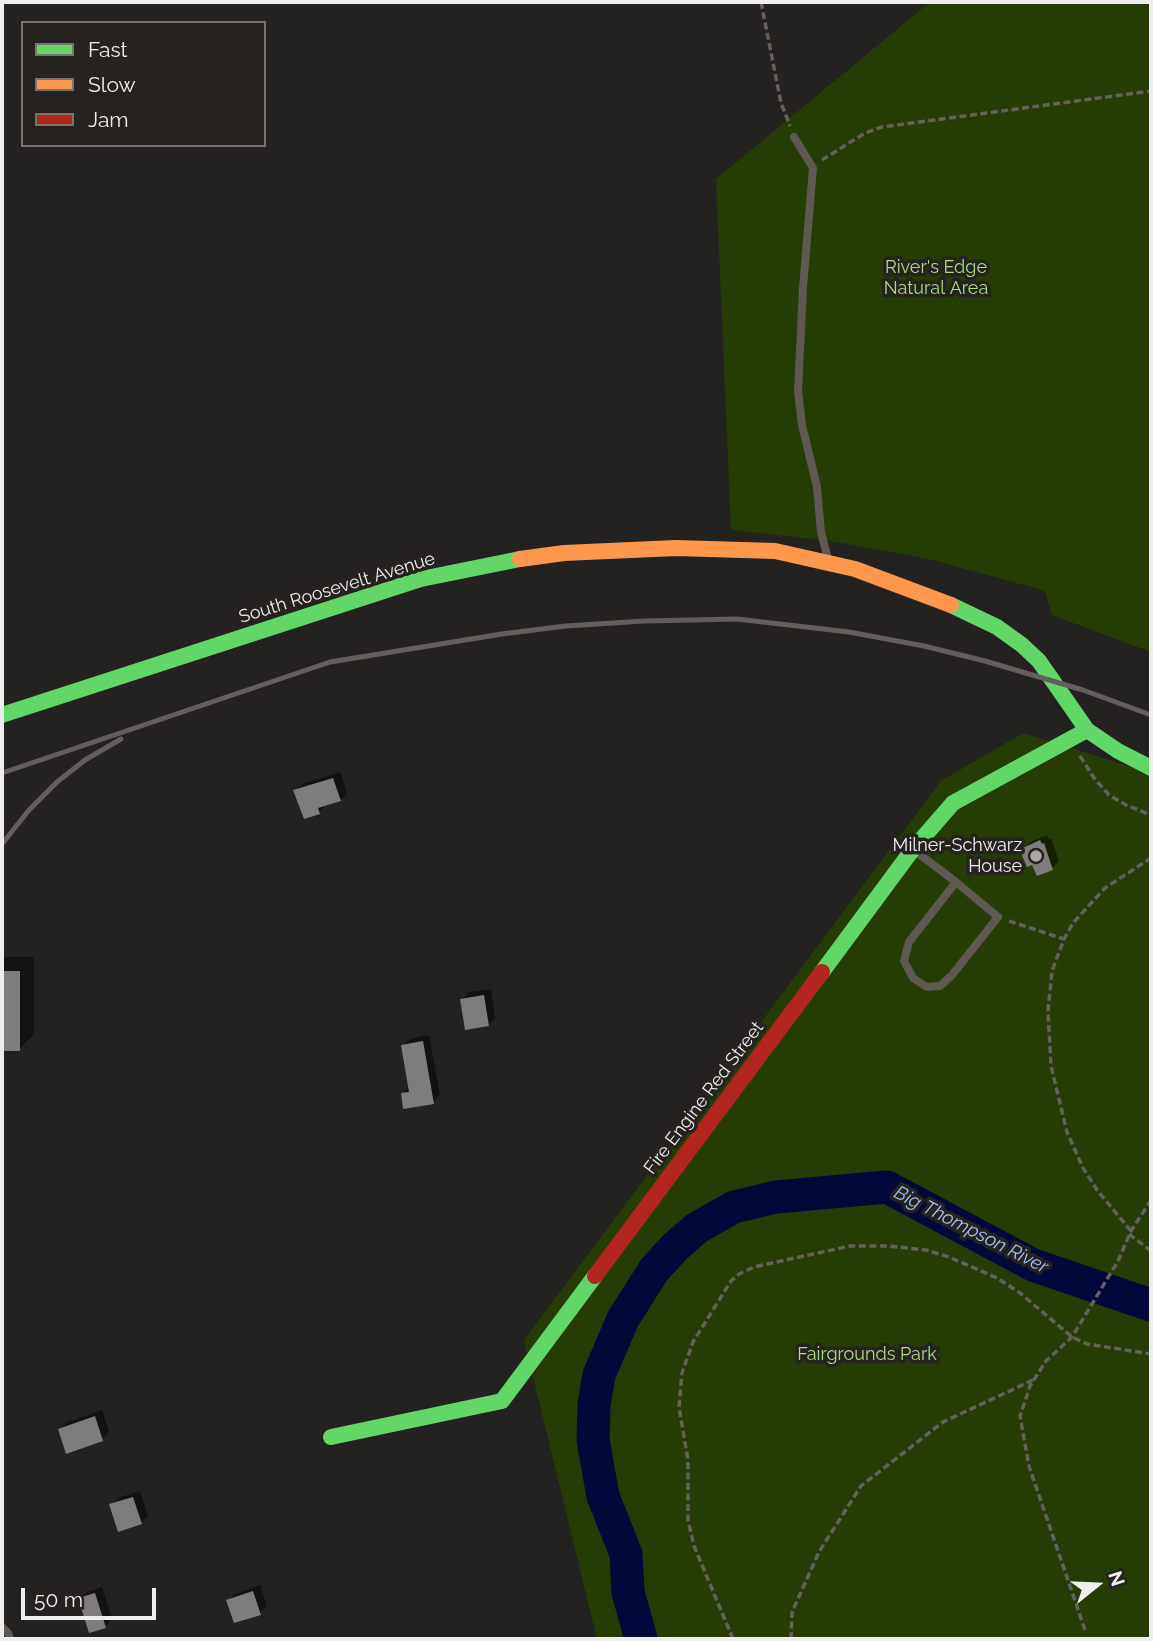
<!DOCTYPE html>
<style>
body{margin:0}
#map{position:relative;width:1153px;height:1641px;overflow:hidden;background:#242220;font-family:Raleway,sans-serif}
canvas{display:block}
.frame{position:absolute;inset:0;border:4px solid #f0eeec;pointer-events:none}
.legend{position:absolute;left:21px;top:21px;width:245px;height:126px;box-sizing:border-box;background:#25221f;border:2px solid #767471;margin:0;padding:9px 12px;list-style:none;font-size:21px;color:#f0eeec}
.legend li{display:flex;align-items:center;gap:14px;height:35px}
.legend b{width:35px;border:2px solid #767471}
.north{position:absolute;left:1062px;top:1550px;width:70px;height:70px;-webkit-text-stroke:5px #25221f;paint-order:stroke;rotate:72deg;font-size:19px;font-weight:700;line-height:28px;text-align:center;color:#f0eeec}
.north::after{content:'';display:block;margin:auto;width:24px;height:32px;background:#f0eeec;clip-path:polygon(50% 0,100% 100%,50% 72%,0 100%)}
.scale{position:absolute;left:21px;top:1588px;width:135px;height:32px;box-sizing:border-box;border:4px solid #f0eeec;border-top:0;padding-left:9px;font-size:21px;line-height:24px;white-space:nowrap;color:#f0eeec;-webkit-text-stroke:5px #25221f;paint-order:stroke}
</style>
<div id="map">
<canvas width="1153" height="1641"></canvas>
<div class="frame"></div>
<ul class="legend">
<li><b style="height:9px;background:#63d668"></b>Fast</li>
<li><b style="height:9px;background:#ff974d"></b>Slow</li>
<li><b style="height:9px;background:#b3261e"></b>Jam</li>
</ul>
<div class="north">N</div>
<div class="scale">50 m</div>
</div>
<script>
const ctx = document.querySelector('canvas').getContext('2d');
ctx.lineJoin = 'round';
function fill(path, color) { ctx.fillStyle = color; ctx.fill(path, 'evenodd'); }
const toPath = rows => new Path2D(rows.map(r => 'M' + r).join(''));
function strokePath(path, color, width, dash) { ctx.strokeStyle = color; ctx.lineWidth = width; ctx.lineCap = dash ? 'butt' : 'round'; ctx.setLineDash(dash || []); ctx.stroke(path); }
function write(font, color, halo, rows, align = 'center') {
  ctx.font = font + ' Raleway,sans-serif'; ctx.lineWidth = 7; ctx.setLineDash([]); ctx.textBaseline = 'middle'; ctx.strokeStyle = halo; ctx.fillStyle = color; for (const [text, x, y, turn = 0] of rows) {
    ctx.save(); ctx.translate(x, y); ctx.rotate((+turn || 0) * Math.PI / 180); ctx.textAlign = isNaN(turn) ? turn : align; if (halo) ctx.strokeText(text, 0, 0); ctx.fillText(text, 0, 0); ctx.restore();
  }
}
const green = toPath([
 [930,2,1151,2,1151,652,1052,615,1045,591,1028,586,929,559,831,541,731,530,716,179],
 [1023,733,1151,773,1151,1639,597,1639,524,1340,941,781]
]);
const shadow = toPath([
 [340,772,347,793,340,800,326,804,319,813,295,791,302,784],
 [1047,835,1049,839,1051,838,1059,861,1052,868,1025,848,1032,841],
 [2,957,34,957,34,1034,19,1049,5,1049,2,1052],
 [491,989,495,1018,488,1025,462,999,469,992],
 [429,1035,440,1095,433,1102,403,1094,410,1086,403,1046,410,1039],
 [102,1410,109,1432,102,1439,68,1452,60,1429,67,1422],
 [140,1491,148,1516,141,1523,111,1505,118,1498],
 [260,1585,267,1606,260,1613,228,1601,235,1594],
 [102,1587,112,1619,105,1626,80,1599,87,1592]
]);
const river = toPath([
 [641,1639,628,1592,626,1554,603,1496,593,1440,594,1405,599,1375,623,1319,654,1270,675,1247,697,1228,734,1207,776,1197,887,1187,1033,1265,1151,1305]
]);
const building = toPath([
 [333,778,341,801,318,808,320,814,304,819,293,790],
 [1040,840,1042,844,1044,843,1053,870,1037,876,1032,865,1027,867,1021,853,1024,852,1023,848],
 [2,971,20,971,20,1051,2,1051],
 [484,995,489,1026,465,1030,460,999],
 [423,1041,434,1104,403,1109,401,1093,409,1092,401,1045],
 [95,1416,103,1441,66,1454,58,1429],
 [133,1497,142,1524,118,1532,109,1504],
 [253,1591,261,1615,234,1623,226,1600],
 [95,1593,106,1628,89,1633,78,1598]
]);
const path = toPath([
 [761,2,781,103,790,126],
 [822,160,865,133,882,127,1151,91],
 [1080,756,1094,778,1109,795,1126,805,1151,815],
 [1009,921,1064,939],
 [1131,1231,1097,1190,1083,1168,1067,1132,1051,1066,1048,1011,1052,971,1064,939,1073,923,1105,888,1151,858],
 [1129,1234,1151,1251],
 [1085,1630,1029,1466,1020,1416,1030,1386,1046,1361,1072,1337,1118,1261,1131,1231,1151,1200],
 [733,1639,694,1546,688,1520,688,1460,679,1407,682,1373,693,1342,731,1281,739,1274,754,1267,850,1246,888,1246,926,1250,949,1257,997,1278,1020,1293,1072,1337,1087,1344,1151,1354],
 [791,1639,792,1612,819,1552,861,1486,943,1422,1033,1380]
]);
const lane = toPath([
 [794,137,813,168,803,288,798,391,802,425,817,487,821,532,828,559],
 [915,851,956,882,998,917,952,975,940,986,927,987,913,978,904,961,909,942,956,882],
 [2,1627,8,1633,10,1639]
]);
const fast = toPath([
 [951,605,997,627,1022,645,1039,661,1087,730,1118,751,1151,768],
 [2,715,421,579,520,559],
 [822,972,913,849,953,803,1087,730],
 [331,1437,502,1401,595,1276]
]);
const slow = toPath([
 [520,559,564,553,676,548,775,551,855,569,951,605]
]);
const jam = toPath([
 [595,1276,822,972]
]);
const rail = toPath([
 [2,773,330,662,502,634,566,626,644,621,737,619,849,632,924,646,985,661,1083,690,1151,715],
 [2,844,29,810,57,782,85,760,121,739]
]);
const markers = [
 [1036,856,7,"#a9a7a5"]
];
const parkNames = [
 ["River's Edge",936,268],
 ["Natural Area",936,289],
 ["Fairgrounds Park",867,1355]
];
const streetNames = [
 ["South Roosevelt Avenue",337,588,-17],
 ["Fire Engine Red Street",704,1098,-53]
];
const poiNames = [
 ["Milner-Schwarz",1022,846],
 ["House",1022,867]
];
const waterNames = [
 ["Big Thompson River",971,1230,27]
];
fill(green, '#253d04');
fill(shadow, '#0007');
strokePath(river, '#03083a', 33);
fill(building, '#7f7d7b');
strokePath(path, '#66605c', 3.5, [7, 3.5]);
strokePath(lane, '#605853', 8);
strokePath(fast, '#63d668', 16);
strokePath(slow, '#ff974d', 16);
strokePath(jam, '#b3261e', 16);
strokePath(rail, '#655e5c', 5);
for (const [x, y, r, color] of markers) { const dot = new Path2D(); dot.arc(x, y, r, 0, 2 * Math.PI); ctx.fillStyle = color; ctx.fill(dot); strokePath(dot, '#25221f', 2.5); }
write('18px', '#a9dd7d', '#25221f', parkNames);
write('18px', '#f0eeec', '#25221f', streetNames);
write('18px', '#f0eeec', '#25221f', poiNames, 'right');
write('italic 19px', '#a2c1f5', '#25221f', waterNames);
</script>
